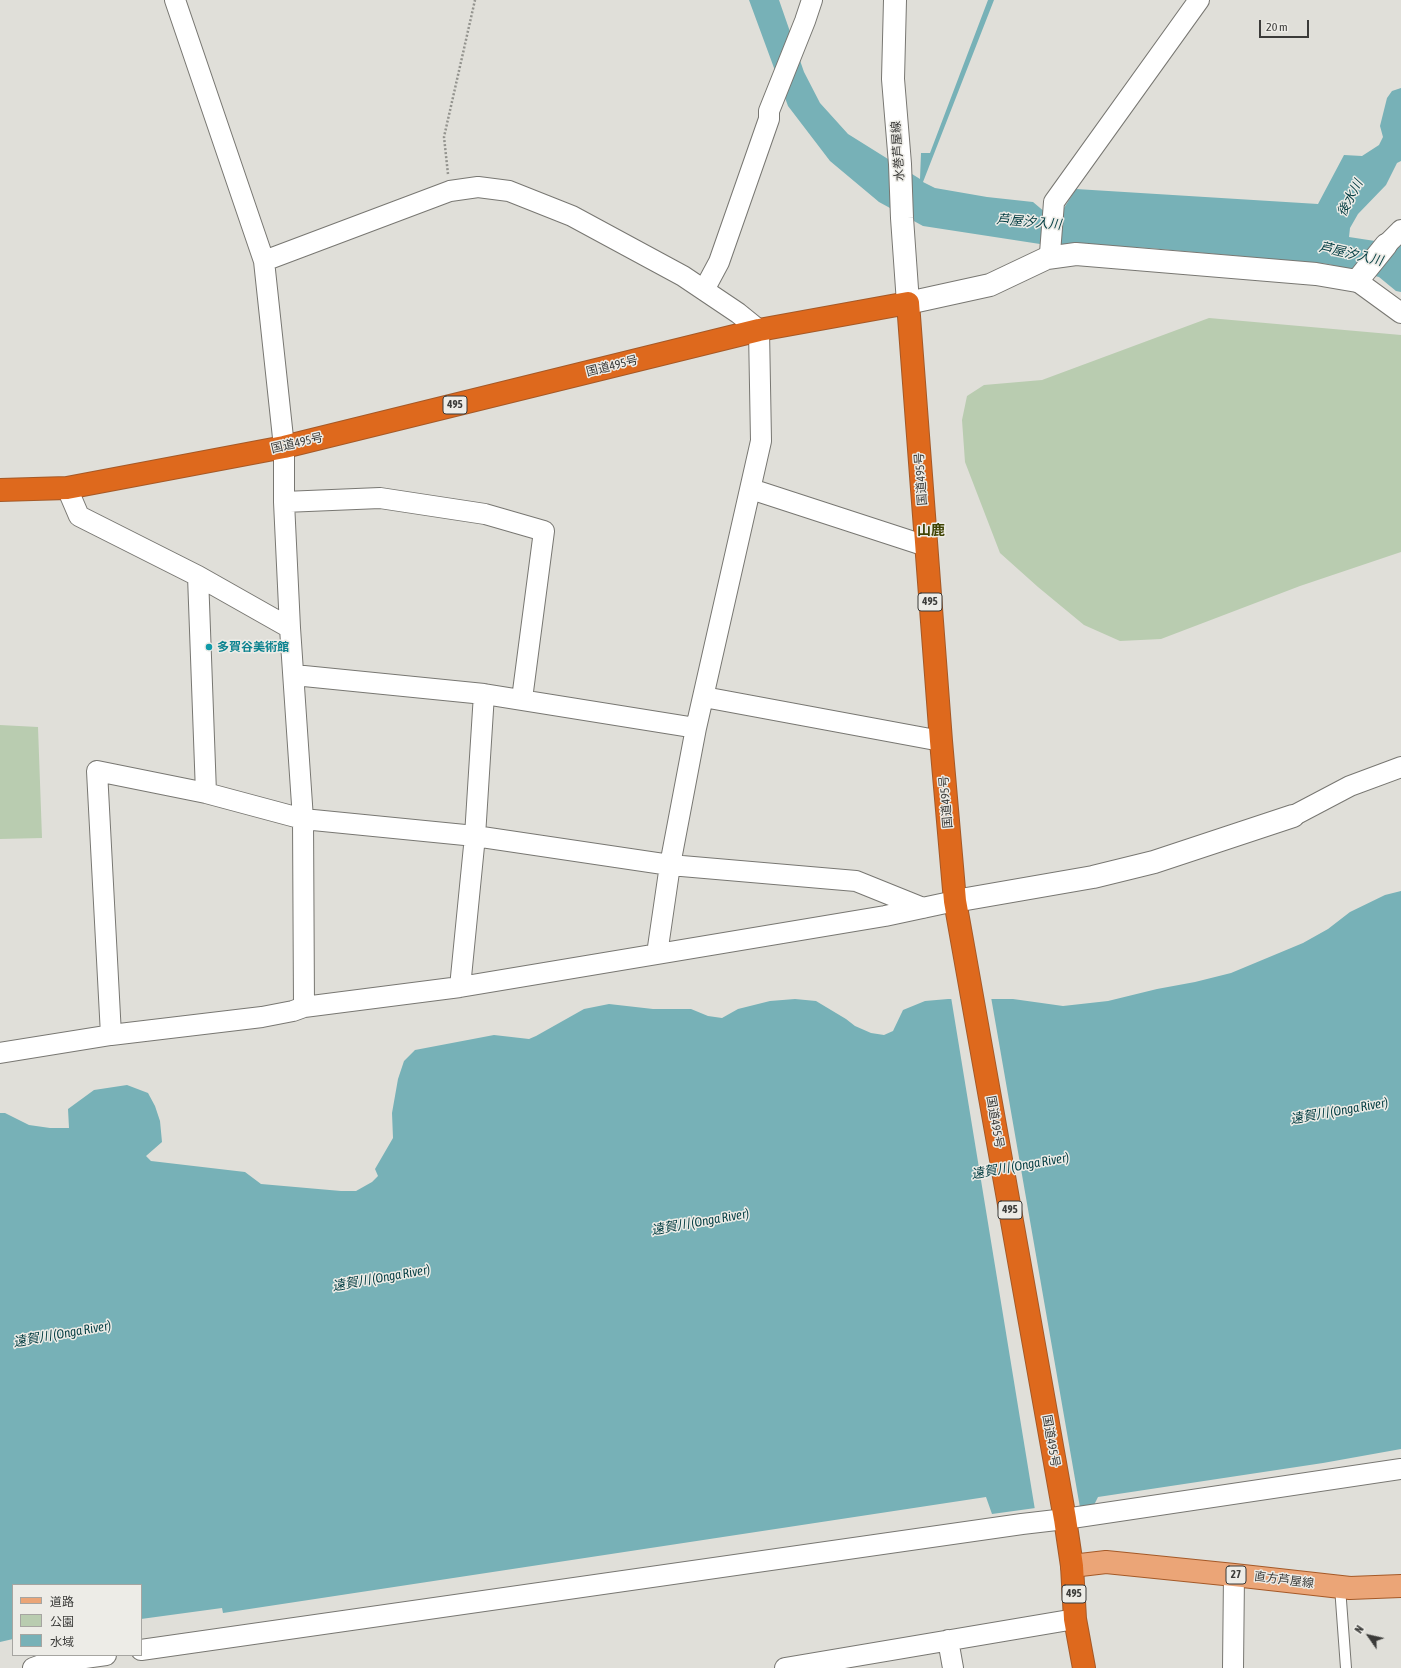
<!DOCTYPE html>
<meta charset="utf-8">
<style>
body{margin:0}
#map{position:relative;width:1401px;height:1668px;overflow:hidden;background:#e0dfd9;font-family:"Asap Condensed","Noto Sans JP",sans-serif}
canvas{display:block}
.legend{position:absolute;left:12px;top:1584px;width:130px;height:72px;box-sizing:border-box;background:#edece7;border:1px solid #a6a5a1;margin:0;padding:5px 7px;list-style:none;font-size:12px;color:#3b3b39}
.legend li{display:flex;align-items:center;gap:8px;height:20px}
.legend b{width:20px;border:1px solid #a6a5a1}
.north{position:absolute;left:1349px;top:1616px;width:40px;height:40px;-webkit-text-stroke:3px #edece7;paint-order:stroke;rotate:304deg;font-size:11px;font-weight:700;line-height:16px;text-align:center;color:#3b3b39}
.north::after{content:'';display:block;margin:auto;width:14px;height:18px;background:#3b3b39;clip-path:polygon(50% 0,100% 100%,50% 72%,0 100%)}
.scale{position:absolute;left:1259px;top:20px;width:50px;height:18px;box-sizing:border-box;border:2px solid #3b3b39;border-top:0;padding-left:5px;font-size:12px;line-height:14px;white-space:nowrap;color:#3b3b39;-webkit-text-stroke:3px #edece7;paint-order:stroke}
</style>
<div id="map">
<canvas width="1401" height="1668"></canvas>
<ul class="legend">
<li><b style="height:5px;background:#eba577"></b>道路</li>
<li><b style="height:11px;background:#b9ccb0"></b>公園</li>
<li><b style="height:11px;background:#77b1b7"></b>水域</li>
</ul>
<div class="north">N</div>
<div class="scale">20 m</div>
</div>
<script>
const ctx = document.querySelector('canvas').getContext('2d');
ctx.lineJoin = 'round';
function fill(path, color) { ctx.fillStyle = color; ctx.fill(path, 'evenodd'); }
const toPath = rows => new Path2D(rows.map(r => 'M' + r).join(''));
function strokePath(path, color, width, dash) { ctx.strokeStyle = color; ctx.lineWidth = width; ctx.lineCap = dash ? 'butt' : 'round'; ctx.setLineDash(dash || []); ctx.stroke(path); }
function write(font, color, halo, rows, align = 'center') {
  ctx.font = font + ' "Asap Condensed","Noto Sans JP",sans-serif'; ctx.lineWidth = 3; ctx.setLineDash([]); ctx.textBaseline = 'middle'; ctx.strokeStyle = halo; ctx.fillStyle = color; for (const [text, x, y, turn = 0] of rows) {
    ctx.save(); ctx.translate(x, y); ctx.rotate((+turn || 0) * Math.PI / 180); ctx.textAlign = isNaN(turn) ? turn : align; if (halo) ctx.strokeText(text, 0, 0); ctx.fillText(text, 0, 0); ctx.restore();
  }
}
const green = toPath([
 [1209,318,1401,335,1401,552,1300,586,1161,639,1120,641,1084,625,1038,587,1000,553,965,462,962,420,967,396,984,385,1042,380],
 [0,725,38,727,42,838,0,839]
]);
const water = toPath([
 [749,0,779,0,804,72,820,103,848,134,920,179,921,153,930,153,988,0,994,0,923,182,935,188,987,197,1033,202,1046,213,1064,208,1076,189,1318,204,1344,155,1362,156,1379,145,1383,137,1380,126,1387,98,1392,91,1401,88,1401,161,1397,163,1386,185,1358,214,1350,228,1349,237,1401,245,1401,292,1396,291,1379,277,1328,264,1148,248,1040,244,923,226,879,202,830,161,788,106],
 [1401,891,1401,1449,1323,1463,1098,1497,1086,1521,1050,1506,992,1514,986,1497,223,1613,222,1608,141,1619,141,1585,13,1585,13,1639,0,1642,0,1113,5,1113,29,1125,50,1128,69,1128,68,1109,94,1090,127,1085,148,1093,155,1106,160,1121,162,1142,146,1156,151,1161,245,1172,261,1184,341,1191,356,1191,372,1182,378,1176,375,1169,393,1138,392,1113,398,1079,404,1061,415,1050,494,1035,529,1039,536,1036,584,1009,609,1004,653,1009,691,1009,708,1016,722,1018,738,1009,770,1001,795,999,816,1001,846,1019,855,1026,871,1033,884,1035,893,1031,903,1010,925,1001,948,999,1013,999,1063,1006,1108,1001,1157,989,1195,982,1231,973,1303,943,1328,929,1350,912,1385,895]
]);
const pier = toPath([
 [951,997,991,997,1082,1519,1052,1526,1049,1508,1035,1510]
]);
const path = toPath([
 [448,174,444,137,475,0]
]);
const lane = toPath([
 [1340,1587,1346,1668]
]);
const street = toPath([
 [175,0,264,261,284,447,284,502,290,628],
 [1386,245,1401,230],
 [1047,258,1050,253,1054,202,1199,0],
 [264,261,450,191,478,187,509,191,572,216,683,276,738,313,759,330,761,441,696,728,670,865,657,954],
 [1357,281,1401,313],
 [704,290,719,262,769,119,769,111,805,21,812,0],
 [67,488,79,516,198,576,290,628,303,819,304,1007],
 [751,489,926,546],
 [284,502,380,498,485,514,544,531,522,699],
 [198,576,206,793],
 [294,675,484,694,696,728],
 [704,697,941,741],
 [1293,816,1350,786,1401,767],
 [460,987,475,836,484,694],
 [111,1035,97,771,206,793,303,819,475,836,670,865,856,881,923,908],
 [0,1053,111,1035,262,1017,293,1011,304,1007,460,987,885,916,955,901],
 [948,1640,953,1668],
 [141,1650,1022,1524,1065,1519,1401,1469],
 [33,1668,44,1664,106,1655],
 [785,1668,1075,1619],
 [1233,1668,1234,1575]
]);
const secondary = toPath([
 [895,0,893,79,900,164,902,218,908,303,990,285,1047,258,1076,254,1316,274,1357,281,1386,245],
 [955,901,1093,877,1154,862,1293,816]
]);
const primary = toPath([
 [1072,1566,1106,1562,1234,1575,1350,1588,1401,1586]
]);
const highway = toPath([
 [0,490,67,488,284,447,759,330,908,303,941,741,955,901,1065,1519,1072,1566,1075,1619,1084,1668]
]);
const markers = [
 [209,647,4,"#0f9aa8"]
];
const shields = [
 [455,405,24],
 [930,602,24],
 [1010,1210,24],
 [1236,1575,20],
 [1074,1594,24]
];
const shieldNames = [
 ["495",455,405],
 ["495",930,602],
 ["495",1010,1210],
 ["27",1236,1575],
 ["495",1074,1594]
];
const streetNames = [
 ["水巻芦屋線",898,151,-94],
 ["国道495号",612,366,-14],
 ["国道495号",297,443,-13],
 ["国道495号",921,479,-94],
 ["国道495号",946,802,-95],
 ["国道495号",995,1122,80],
 ["国道495号",1051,1441,80],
 ["直方芦屋線",1284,1580,7]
];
const cultureNames = [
 ["多賀谷美術館",217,647]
];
const waterNames = [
 ["後水川",1350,198,-62],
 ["芦屋汐入川",1029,222,5],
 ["芦屋汐入川",1351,254,13],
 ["遠賀川 (Onga River)",1339,1111,-10],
 ["遠賀川 (Onga River)",1020,1166,-10],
 ["遠賀川 (Onga River)",700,1222,-10],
 ["遠賀川 (Onga River)",381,1278,-10],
 ["遠賀川 (Onga River)",62,1334,-10]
];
const quarterNames = [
 ["山鹿",931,531]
];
fill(green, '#b9ccb0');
fill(water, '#77b1b7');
fill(pier, '#e0dfd9');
strokePath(lane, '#787772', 12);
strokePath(street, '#787772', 22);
strokePath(secondary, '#787772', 24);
strokePath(primary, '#a55927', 24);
strokePath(highway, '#a55927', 24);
strokePath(path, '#93938e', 2.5, [2, 2]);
strokePath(lane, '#fff', 10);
strokePath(street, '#fff', 20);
strokePath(secondary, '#fff', 22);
strokePath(primary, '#eba577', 22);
strokePath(highway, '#de691d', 22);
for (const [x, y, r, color] of markers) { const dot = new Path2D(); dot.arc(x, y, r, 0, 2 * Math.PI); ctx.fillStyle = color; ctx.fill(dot); strokePath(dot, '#edece7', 1.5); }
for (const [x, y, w] of shields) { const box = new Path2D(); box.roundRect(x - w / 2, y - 9, w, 18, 3); ctx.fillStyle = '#edece7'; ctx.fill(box); strokePath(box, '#3b3b39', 1); }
write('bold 11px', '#3b3b39', null, shieldNames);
write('12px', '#3b3b39', '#edece7', streetNames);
write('bold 12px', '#0d838f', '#edece7', cultureNames, 'left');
write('italic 13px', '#043e43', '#edece7', waterNames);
write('bold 14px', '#3f4303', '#edece7', quarterNames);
</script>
